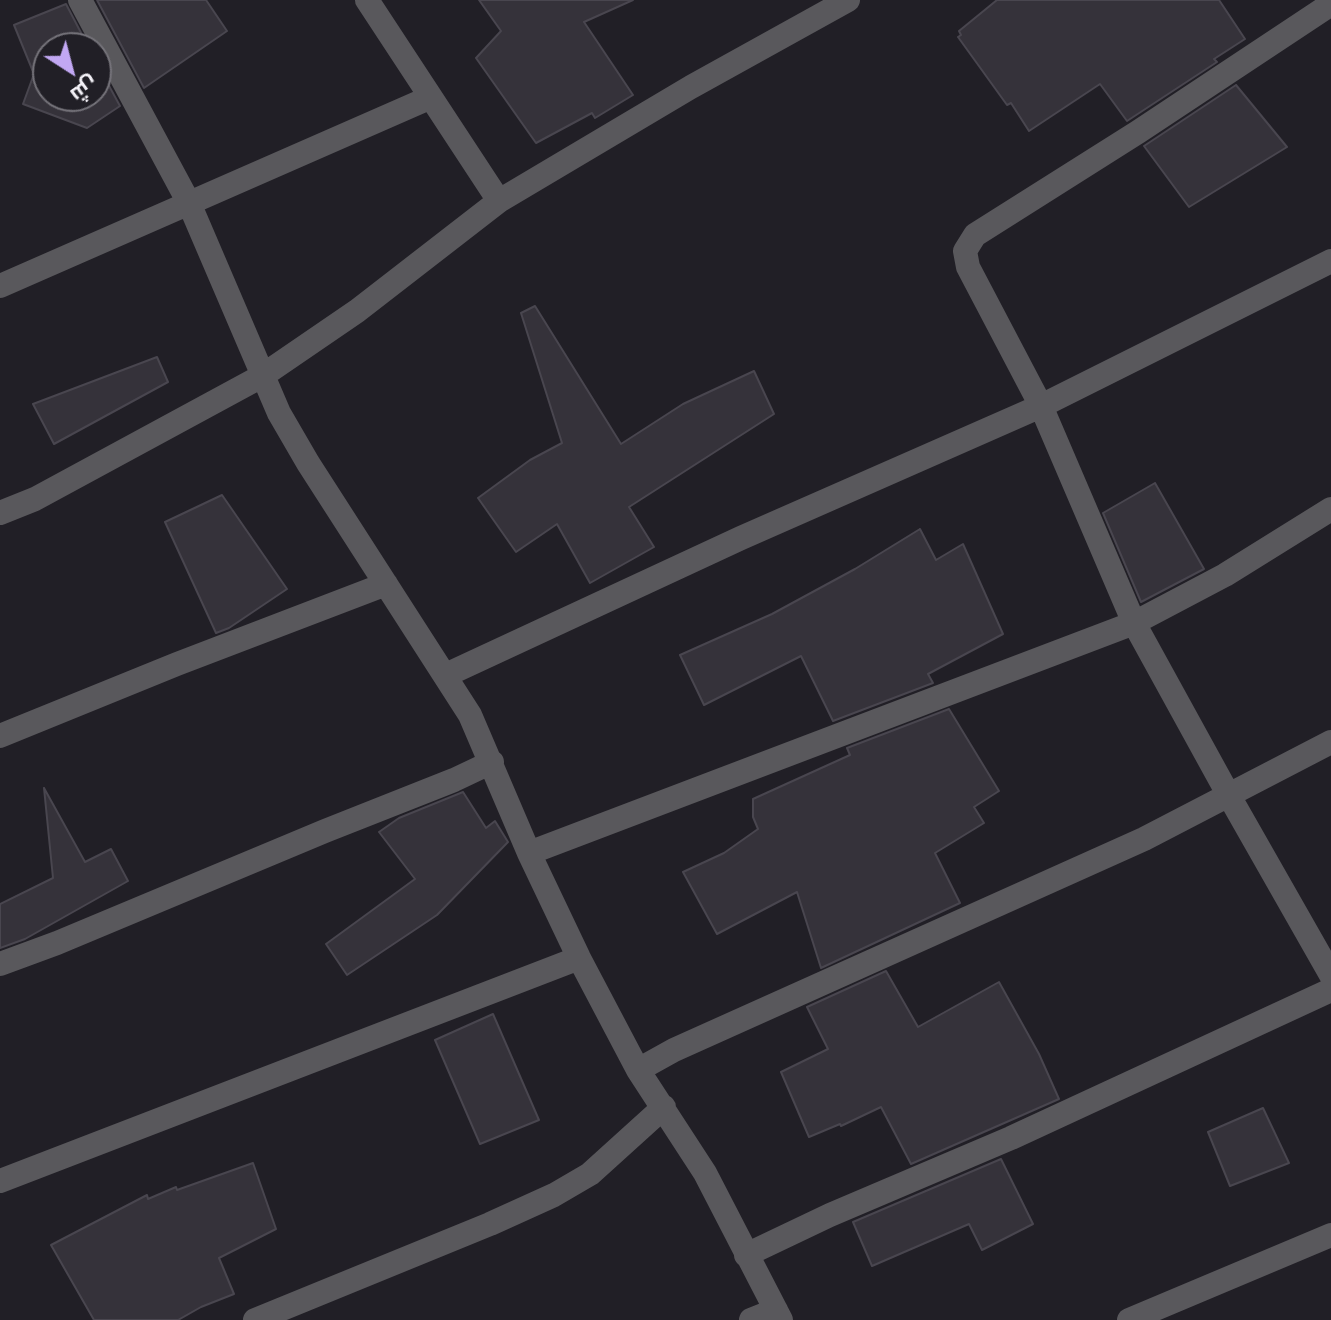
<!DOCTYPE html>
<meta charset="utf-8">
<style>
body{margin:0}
#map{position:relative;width:1331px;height:1320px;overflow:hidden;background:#211f26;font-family:"Archivo Narrow",Cairo,sans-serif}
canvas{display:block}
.north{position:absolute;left:32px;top:32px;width:80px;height:80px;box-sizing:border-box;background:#211f26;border:2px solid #75737a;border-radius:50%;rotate:144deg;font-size:22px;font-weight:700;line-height:32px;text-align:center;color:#f3f1f7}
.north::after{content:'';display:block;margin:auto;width:28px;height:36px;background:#c2a8f3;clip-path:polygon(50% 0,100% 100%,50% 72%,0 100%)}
</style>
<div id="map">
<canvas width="1331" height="1320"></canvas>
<div class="north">ش</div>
</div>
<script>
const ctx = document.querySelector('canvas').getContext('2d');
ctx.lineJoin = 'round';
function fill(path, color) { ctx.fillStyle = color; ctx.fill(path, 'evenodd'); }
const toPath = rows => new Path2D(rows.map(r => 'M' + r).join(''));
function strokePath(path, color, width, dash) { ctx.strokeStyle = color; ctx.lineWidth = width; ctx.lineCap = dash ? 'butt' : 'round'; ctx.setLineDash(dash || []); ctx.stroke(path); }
const building = toPath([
 [97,0,206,0,227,31,144,88,97,0],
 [479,0,633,0,584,22,633,95,595,118,592,113,536,143,476,58,501,31,479,0],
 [997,0,1219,0,1245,39,1214,59,1217,62,1127,121,1100,84,1029,131,1011,103,1007,105,958,37,961,35,959,31,997,0],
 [66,4,89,48,48,48,48,96,96,96,96,62,120,106,87,128,23,104,34,74,14,25,66,4],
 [1236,85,1287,147,1189,207,1144,146,1236,85],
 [535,306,621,444,683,404,754,371,774,414,629,507,654,547,590,583,557,524,516,552,478,498,530,460,562,443,521,313,535,306],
 [157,357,168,382,54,444,33,404,157,357],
 [1155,483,1204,569,1141,602,1103,513,1155,483],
 [222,495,287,589,229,628,216,633,165,522,222,495],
 [920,529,936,560,963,544,1003,634,928,674,933,683,833,721,801,656,704,705,680,655,772,614,855,569,920,529],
 [949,709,999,791,974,807,984,823,935,853,960,903,821,968,797,892,717,934,683,872,724,853,758,829,753,817,753,799,850,755,847,748,949,709],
 [44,788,85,862,111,849,128,881,25,939,0,948,0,904,53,878,44,788],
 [463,792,486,828,495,821,508,842,437,915,347,975,326,944,415,879,379,832,399,818,463,792],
 [886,971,918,1027,999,982,1039,1054,1059,1099,911,1164,881,1107,841,1126,840,1124,809,1137,781,1072,828,1049,807,1007,886,971],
 [493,1014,539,1120,480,1144,435,1040,493,1014],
 [1263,1108,1289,1163,1230,1186,1208,1132,1263,1108],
 [1001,1159,1033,1224,982,1250,969,1224,872,1266,853,1222,1001,1159],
 [253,1163,276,1229,219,1258,234,1294,201,1307,178,1320,94,1320,51,1245,147,1195,148,1199,176,1187,177,1190,253,1163]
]);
const street = toPath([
 [80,0,189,203,279,413,308,463,470,715,529,853,579,958,638,1070,705,1173,781,1320],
 [367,0,499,201],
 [1331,4,1138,132,975,235,965,251,968,267,1041,406,1134,623,1228,794,1331,975],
 [0,286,429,98],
 [0,513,35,499,262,376,357,311,499,201,691,87,848,0],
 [446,675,741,538,1041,406,1331,261],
 [0,736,177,664,386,584],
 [529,853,1134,623,1225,575,1331,509],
 [0,964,57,943,325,831,454,780,492,762],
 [638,1070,674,1050,1144,839,1331,742],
 [0,1181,579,958],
 [746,1255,830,1215,1011,1138,1331,990],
 [255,1320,490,1224,554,1195,590,1174,664,1107],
 [751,1320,776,1310],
 [1129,1320,1331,1235]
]);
fill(building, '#35323a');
strokePath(building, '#49464f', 2);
strokePath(street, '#59585c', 24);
</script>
